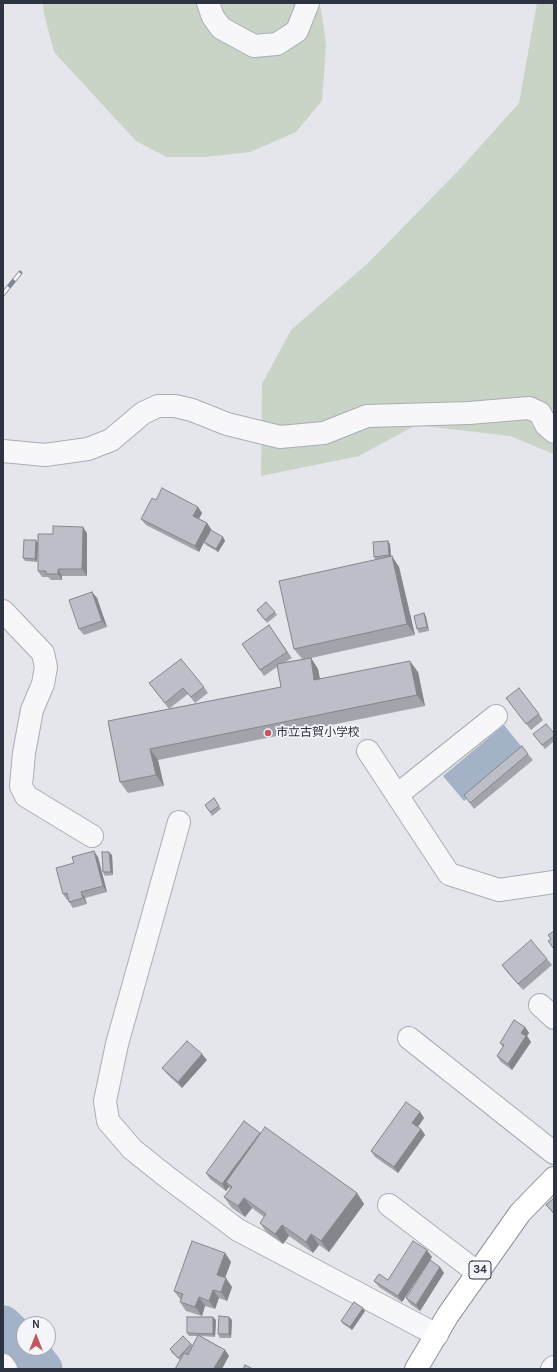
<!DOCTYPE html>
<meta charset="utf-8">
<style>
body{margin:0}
#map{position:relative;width:557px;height:1372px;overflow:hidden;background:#e4e6eb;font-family:Karla,sans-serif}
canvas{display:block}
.frame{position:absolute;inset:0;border:4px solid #2d3341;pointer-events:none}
.north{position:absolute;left:16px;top:1316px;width:40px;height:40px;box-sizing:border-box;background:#f4f5f8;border:1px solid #a4a7af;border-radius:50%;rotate:0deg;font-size:11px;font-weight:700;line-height:16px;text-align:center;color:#2d3341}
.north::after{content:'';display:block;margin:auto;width:14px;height:18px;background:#c25760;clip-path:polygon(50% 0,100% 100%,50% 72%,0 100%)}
</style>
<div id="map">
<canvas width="557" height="1372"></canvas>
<div class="frame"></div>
<div class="north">N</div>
</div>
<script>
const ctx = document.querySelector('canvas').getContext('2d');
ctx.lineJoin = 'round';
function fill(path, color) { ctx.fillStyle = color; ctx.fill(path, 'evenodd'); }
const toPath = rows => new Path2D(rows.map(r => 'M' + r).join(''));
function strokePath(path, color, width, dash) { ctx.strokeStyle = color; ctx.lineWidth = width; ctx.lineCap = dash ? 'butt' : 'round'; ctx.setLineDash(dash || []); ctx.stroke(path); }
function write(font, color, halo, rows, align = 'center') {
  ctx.font = font + ' Karla,"Noto Sans JP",sans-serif'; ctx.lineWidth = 3.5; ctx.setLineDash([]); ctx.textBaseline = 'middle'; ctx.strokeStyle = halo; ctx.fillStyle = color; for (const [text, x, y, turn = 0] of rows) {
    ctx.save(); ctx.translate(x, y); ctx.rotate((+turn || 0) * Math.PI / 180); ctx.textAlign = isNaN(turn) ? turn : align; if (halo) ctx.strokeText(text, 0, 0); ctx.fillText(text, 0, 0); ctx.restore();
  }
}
const green = toPath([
 [43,3,316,3,321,9,326,45,322,101,296,132,250,152,204,157,167,157,136,141,54,52,44,14],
 [537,3,554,3,554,454,510,436,416,425,359,456,261,476,262,384,291,330,368,263,459,170,519,103]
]);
const water = toPath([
 [504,725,525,751,464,801,443,776]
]);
const river = toPath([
 [3,1325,24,1345],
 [27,1348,43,1369]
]);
const minor = toPath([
 [208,3,213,17,221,28,254,46,277,44,297,31,308,3],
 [3,451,45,455,88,449,111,440,143,413,158,406,175,406,192,410,227,424,280,437,324,433,367,416,469,413,529,408,540,413,546,425,554,432],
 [3,611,43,653,46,667,43,684,32,710,24,753,21,786,26,796,92,836],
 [368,751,449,874,499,890,554,882],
 [397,795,496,716],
 [179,822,117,1044,105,1101,108,1121,132,1149,167,1177,238,1230,437,1335],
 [540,1005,554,1018],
 [409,1038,554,1153],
 [389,1205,478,1273],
 [3,1365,6,1369],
 [552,1369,554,1367]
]);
const highway = toPath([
 [416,1369,448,1315,520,1213,554,1178]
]);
const rail = toPath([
 [3,294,20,273]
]);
const wall = toPath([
 [156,500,198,507,202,513,199,519,207,523,211,529,205,540,223,537,225,541,218,552,206,545,204,542,199,552,146,525,141,519],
 [87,533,87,576,62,576,62,580,51,580,48,577,42,577,38,571,38,544,37,562,25,561,23,558,38,543,53,534],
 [390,544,391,556,399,567,415,635,311,658,318,669,320,679,418,672,425,706,158,760,164,786,128,793,120,782,108,721,281,687,277,667,264,676,242,644,269,625,292,658,285,662,302,659,294,649,376,560,374,557],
 [92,592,97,598,107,627,84,635,79,629],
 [257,610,275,612,277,615,267,623],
 [424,613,426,617,429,631,419,633,417,629],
 [149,683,204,687,208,693,195,703,188,694,169,709],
 [506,698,539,714,543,720,531,730],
 [554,733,554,741,545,749,533,734],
 [528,754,533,760,474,809,464,795],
 [214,798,221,809,212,816,205,805],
 [112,855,113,875,105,876,103,872],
 [98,857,107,892,85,898,87,904,73,908,69,902,69,900,67,900,63,894,74,863],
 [547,959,552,965,523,990,507,972,502,965],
 [525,1027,529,1033,527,1036,531,1042,512,1070,501,1062,497,1056,503,1047,500,1043],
 [207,1060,182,1088,167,1074,162,1068],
 [420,1112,424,1118,418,1127,421,1129,425,1135,398,1173,375,1157,371,1151],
 [260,1133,357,1193,364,1204,329,1252,319,1245,313,1253,289,1236,283,1244,267,1233,260,1223,264,1217,252,1208,245,1217,232,1208,224,1197,230,1189,229,1187,226,1191,210,1179,206,1173],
 [554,1198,554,1215,551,1211,546,1205],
 [225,1253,231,1262,225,1278,232,1287,227,1301,219,1298,215,1309,205,1306,202,1316,186,1311,180,1302,181,1300,180,1299,174,1291],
 [432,1257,402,1302,379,1287,374,1281,388,1280],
 [440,1267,444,1273,420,1311,410,1304,406,1298],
 [365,1311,352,1330,343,1324,341,1321],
 [229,1317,232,1320,231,1338,220,1338,218,1334],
 [216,1320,215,1337,201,1336,225,1350,229,1356,180,1360,172,1353,170,1349,191,1344,193,1345,198,1336,189,1336,187,1333]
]);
const shadedWall = toPath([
 [198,507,202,513,197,522,193,516],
 [207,523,211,529,199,552,195,546],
 [83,527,87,533,87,576,82,569],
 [223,537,225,541,218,552,216,549],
 [36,540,38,543,37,562,35,559],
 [388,541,390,544,391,558,389,555],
 [392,556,399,567,415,635,407,624],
 [58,569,62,576,62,580,58,574],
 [92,592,97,598,107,627,102,621],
 [424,613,426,617,429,631,427,627],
 [311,658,318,669,322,691,314,680],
 [410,661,418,672,425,706,417,695],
 [150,749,158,760,164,786,156,775],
 [94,851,98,857,107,892,103,886],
 [109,852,112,855,113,875,111,872],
 [81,892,85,898,87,904,83,898],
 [525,1027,529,1033,527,1036,531,1042,512,1070,508,1064,521,1033],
 [202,1054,207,1060,182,1088,178,1082],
 [420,1112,424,1118,416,1129,412,1123],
 [421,1129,425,1135,398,1173,394,1167],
 [260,1133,226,1182,229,1187,226,1191,222,1184],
 [357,1193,364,1204,329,1252,321,1241],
 [244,1198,252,1208,245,1217,238,1206],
 [282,1225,289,1236,283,1244,275,1234],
 [311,1234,319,1245,313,1253,306,1242],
 [427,1250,432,1257,402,1302,398,1296],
 [225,1253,231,1262,223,1283,217,1275],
 [440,1267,444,1273,420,1311,416,1305],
 [226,1278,232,1287,227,1301,221,1292],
 [213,1290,219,1298,215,1309,209,1301],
 [199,1297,205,1306,202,1316,195,1307],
 [363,1308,365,1311,352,1330,350,1327],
 [213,1317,216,1320,215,1337,213,1334],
 [229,1317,232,1320,231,1338,229,1334],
 [225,1350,229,1356,222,1369,215,1369,214,1368]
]);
const building = toPath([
 [162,488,198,507,193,516,207,523,195,546,141,519,152,498,156,500,162,488],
 [53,526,83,527,82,569,58,569,58,574,46,574,46,571,38,571,38,534,53,534,53,526],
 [211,530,223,537,216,549,204,542,211,530],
 [24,540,36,540,35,559,23,558,24,540],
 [388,541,389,555,374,557,373,542,388,541],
 [392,556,407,624,294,649,279,581,392,556],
 [92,592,102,621,79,629,69,600,92,592],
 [266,602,275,612,265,620,257,610,266,602],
 [424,613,427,627,417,629,414,616,424,613],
 [269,625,287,652,260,670,242,644,269,625],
 [311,658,314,680,410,661,417,695,150,749,156,775,120,782,108,721,281,687,277,664,311,658],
 [181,659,204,687,191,697,183,688,165,703,149,683,181,659],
 [519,688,539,714,526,724,506,698,519,688],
 [546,724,554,733,554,736,542,745,533,734,546,724],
 [522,746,528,754,470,803,464,795,522,746],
 [214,798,219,806,210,812,205,805,214,798],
 [94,851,103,886,81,892,83,898,69,902,67,893,63,894,56,868,74,863,72,857,94,851],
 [102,852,109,852,111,872,103,872,102,852],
 [554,931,554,949,548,941,551,939,548,935,554,931],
 [531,940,547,959,518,984,502,965,531,940],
 [514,1020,525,1027,521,1033,526,1036,508,1064,497,1056,504,1045,500,1043,514,1020],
 [187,1041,202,1054,178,1082,162,1068,187,1041],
 [406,1102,420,1112,412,1123,421,1129,394,1167,371,1151,406,1102],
 [244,1121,260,1133,222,1184,206,1173,244,1121],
 [265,1127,357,1193,321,1241,311,1234,306,1242,282,1225,275,1234,260,1223,266,1214,244,1198,238,1206,224,1197,232,1187,226,1182,265,1127],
 [554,1198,554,1213,546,1205,554,1198],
 [192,1241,225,1253,217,1275,226,1278,221,1292,213,1290,209,1301,199,1297,195,1307,180,1302,183,1294,174,1291,192,1241],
 [413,1241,427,1250,398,1296,374,1281,379,1274,388,1280,413,1241],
 [430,1260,440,1267,416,1305,406,1298,430,1260],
 [354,1302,363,1308,350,1327,341,1321,354,1302],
 [219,1316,229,1317,229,1334,218,1334,219,1316],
 [187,1317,213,1317,213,1334,187,1333,187,1317],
 [198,1335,225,1350,214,1368,216,1369,175,1369,184,1353,188,1355,198,1335],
 [183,1336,191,1344,178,1358,170,1349,183,1336],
 [245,1365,253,1369,243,1369,245,1365]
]);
const markers = [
 [268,733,4,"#c25760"]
];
const shields = [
 [480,1270,22]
];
const shieldNames = [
 ["34",480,1270]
];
const poiNames = [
 ["市立古賀小学校",276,733]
];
fill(green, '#c9d4c6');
fill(water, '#a3b2c7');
strokePath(river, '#a3b2c7', 39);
strokePath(minor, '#a9adb5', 24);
strokePath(highway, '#8d93a0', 24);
strokePath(minor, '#f7f7f9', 22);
strokePath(highway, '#fff', 22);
strokePath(rail, '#7f8593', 4.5);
strokePath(rail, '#f4f5f8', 3, [9]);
fill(wall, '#a2a4ab');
fill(shadedWall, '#84868b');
fill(building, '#bcbfc7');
strokePath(building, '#84868b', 1);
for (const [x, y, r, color] of markers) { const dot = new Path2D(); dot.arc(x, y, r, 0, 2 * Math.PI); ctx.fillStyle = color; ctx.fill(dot); strokePath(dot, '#f4f5f8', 1.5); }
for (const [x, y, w] of shields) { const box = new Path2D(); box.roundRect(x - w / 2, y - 9, w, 18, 3); ctx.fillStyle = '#f4f5f8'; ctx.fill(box); strokePath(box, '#2d3341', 1); }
write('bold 11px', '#2d3341', null, shieldNames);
write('12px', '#2d3341', '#f4f5f8', poiNames, 'left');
</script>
